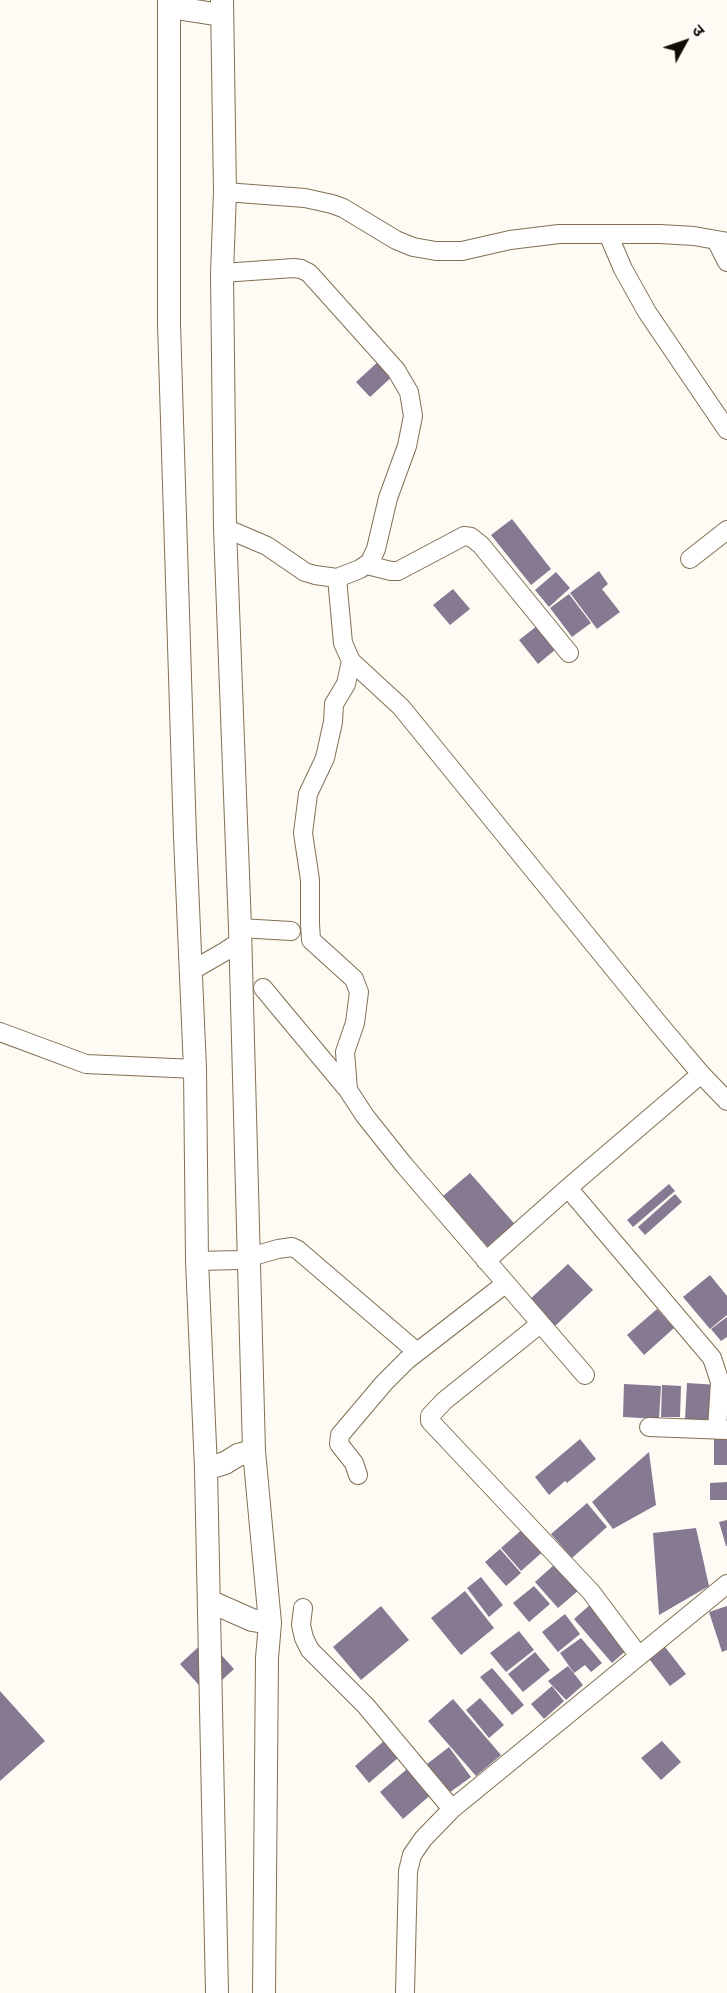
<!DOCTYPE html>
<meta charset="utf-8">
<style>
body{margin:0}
#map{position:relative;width:727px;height:1993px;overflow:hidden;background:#fefaf4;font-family:"Noto Serif","Noto Sans Devanagari",serif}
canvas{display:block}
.north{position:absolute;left:655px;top:12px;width:60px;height:60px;-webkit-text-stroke:4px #fff;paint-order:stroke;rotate:50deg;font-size:16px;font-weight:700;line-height:24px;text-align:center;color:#110b03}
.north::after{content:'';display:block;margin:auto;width:21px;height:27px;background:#110b03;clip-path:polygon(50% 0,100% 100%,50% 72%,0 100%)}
</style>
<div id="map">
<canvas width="727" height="1993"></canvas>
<div class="north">उ</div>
</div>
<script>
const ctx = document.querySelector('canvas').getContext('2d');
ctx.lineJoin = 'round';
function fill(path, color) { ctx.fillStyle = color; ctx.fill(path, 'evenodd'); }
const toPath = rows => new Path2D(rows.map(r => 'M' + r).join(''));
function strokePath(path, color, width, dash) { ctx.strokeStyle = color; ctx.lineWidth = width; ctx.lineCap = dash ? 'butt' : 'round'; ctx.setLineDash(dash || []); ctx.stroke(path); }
const building = toPath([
 [381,359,395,374,370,397,356,382],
 [512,519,551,569,531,585,491,535],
 [599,571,608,584,602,589,620,612,597,629,570,593],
 [556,572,570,588,549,607,535,590],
 [453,589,470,609,450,625,433,605],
 [569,594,591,623,572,637,550,608],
 [537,626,556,649,538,664,519,640],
 [470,1173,519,1229,492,1252,443,1196],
 [669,1184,675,1191,633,1227,627,1220],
 [675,1194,682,1202,645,1235,638,1227],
 [568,1264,593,1290,554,1327,529,1300],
 [710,1275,727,1296,727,1315,710,1329,683,1297],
 [657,1309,674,1328,644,1355,627,1335],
 [727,1317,727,1337,721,1341,711,1329],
 [687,1383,718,1385,717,1420,685,1419],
 [624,1384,661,1386,659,1419,623,1417],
 [662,1385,681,1386,680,1417,661,1417],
 [714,1433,727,1433,727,1465,714,1465],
 [580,1439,596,1459,567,1483,565,1481,549,1495,535,1477],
 [649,1452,656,1505,613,1529,592,1502],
 [727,1482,727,1500,710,1500,710,1483],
 [587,1503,607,1527,572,1558,551,1534],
 [727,1520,727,1546,726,1546,719,1522],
 [526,1526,546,1549,521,1571,501,1548],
 [696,1528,709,1586,659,1615,653,1533],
 [500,1549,521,1573,506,1586,485,1562],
 [555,1564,579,1590,558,1608,535,1582],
 [481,1577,503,1605,489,1617,467,1588],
 [534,1586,550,1604,529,1622,513,1603],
 [465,1591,494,1628,461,1655,431,1618],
 [591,1604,629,1648,612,1663,574,1619],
 [381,1606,409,1640,361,1680,333,1647],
 [727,1606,727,1650,722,1652,709,1612],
 [565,1614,580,1634,558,1652,542,1632],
 [519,1631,534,1650,506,1672,490,1653],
 [581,1638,602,1663,591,1672,585,1665,574,1673,560,1653],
 [207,1639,234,1669,207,1694,180,1664],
 [662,1643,686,1674,670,1686,646,1655],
 [535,1652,550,1670,523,1692,508,1674],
 [568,1666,583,1685,566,1700,548,1681],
 [492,1668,524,1705,512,1715,480,1677],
 [552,1686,564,1701,544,1719,531,1704],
 [0,1691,45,1741,0,1781],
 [480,1698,504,1725,489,1738,466,1710],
 [453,1699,501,1755,476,1776,428,1721],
 [385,1740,399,1757,369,1783,355,1766],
 [662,1741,681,1762,661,1780,641,1758],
 [449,1747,471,1777,449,1793,427,1764],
 [413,1764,435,1791,403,1819,380,1792]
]);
const minor = toPath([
 [225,192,305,198,332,204,343,208,396,240,413,247,436,251,462,251,510,240,559,234,660,234,694,236,727,242],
 [608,234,623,269,647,312,727,430],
 [716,240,727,262],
 [222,273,294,268,301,269,309,273,396,370,409,392,413,416,407,446,388,498,376,549,370,562,360,569,337,578,315,575,305,572,267,546,225,528],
 [690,559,727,530],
 [367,565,391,571,398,571,464,536,471,537,481,545,569,653],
 [337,578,343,643,351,661,401,707,658,1023,701,1074,727,1101],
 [240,928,291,931],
 [191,971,224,952,241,941],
 [263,988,348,1090,365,1116,404,1165,585,1375],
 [0,1032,86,1064,195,1069],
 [348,1090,345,1052,355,1023,359,992,354,979,311,940,310,923,310,880,303,833,308,794,325,758,333,722,334,704,346,684,351,661],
 [568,1188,712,1358,720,1382,717,1430],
 [197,1261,239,1260,278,1249,292,1247,298,1250,417,1352],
 [486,1261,568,1188,701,1074],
 [540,1324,444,1401,430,1416,430,1421,591,1592,639,1656],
 [649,1427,727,1430],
 [358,1475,354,1463,339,1444,340,1435,384,1383,407,1360,505,1284],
 [303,1608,301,1625,304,1638,310,1650,366,1706,452,1809],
 [405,1993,408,1871,412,1855,423,1839,452,1809,727,1584]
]);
const tertiary = toPath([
 [169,0,169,324,185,837,195,1069,197,1261,206,1469,217,1993],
 [169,7,221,15],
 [254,1451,270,1623,267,1658,264,1993],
 [206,1469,225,1463,238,1455,254,1451,240,928,225,528,222,273,225,192,222,0],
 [209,1601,252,1620,270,1623]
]);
fill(building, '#867992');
strokePath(minor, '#827054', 20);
strokePath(tertiary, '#827054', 24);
strokePath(minor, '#fff', 18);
strokePath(tertiary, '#fff', 22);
</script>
